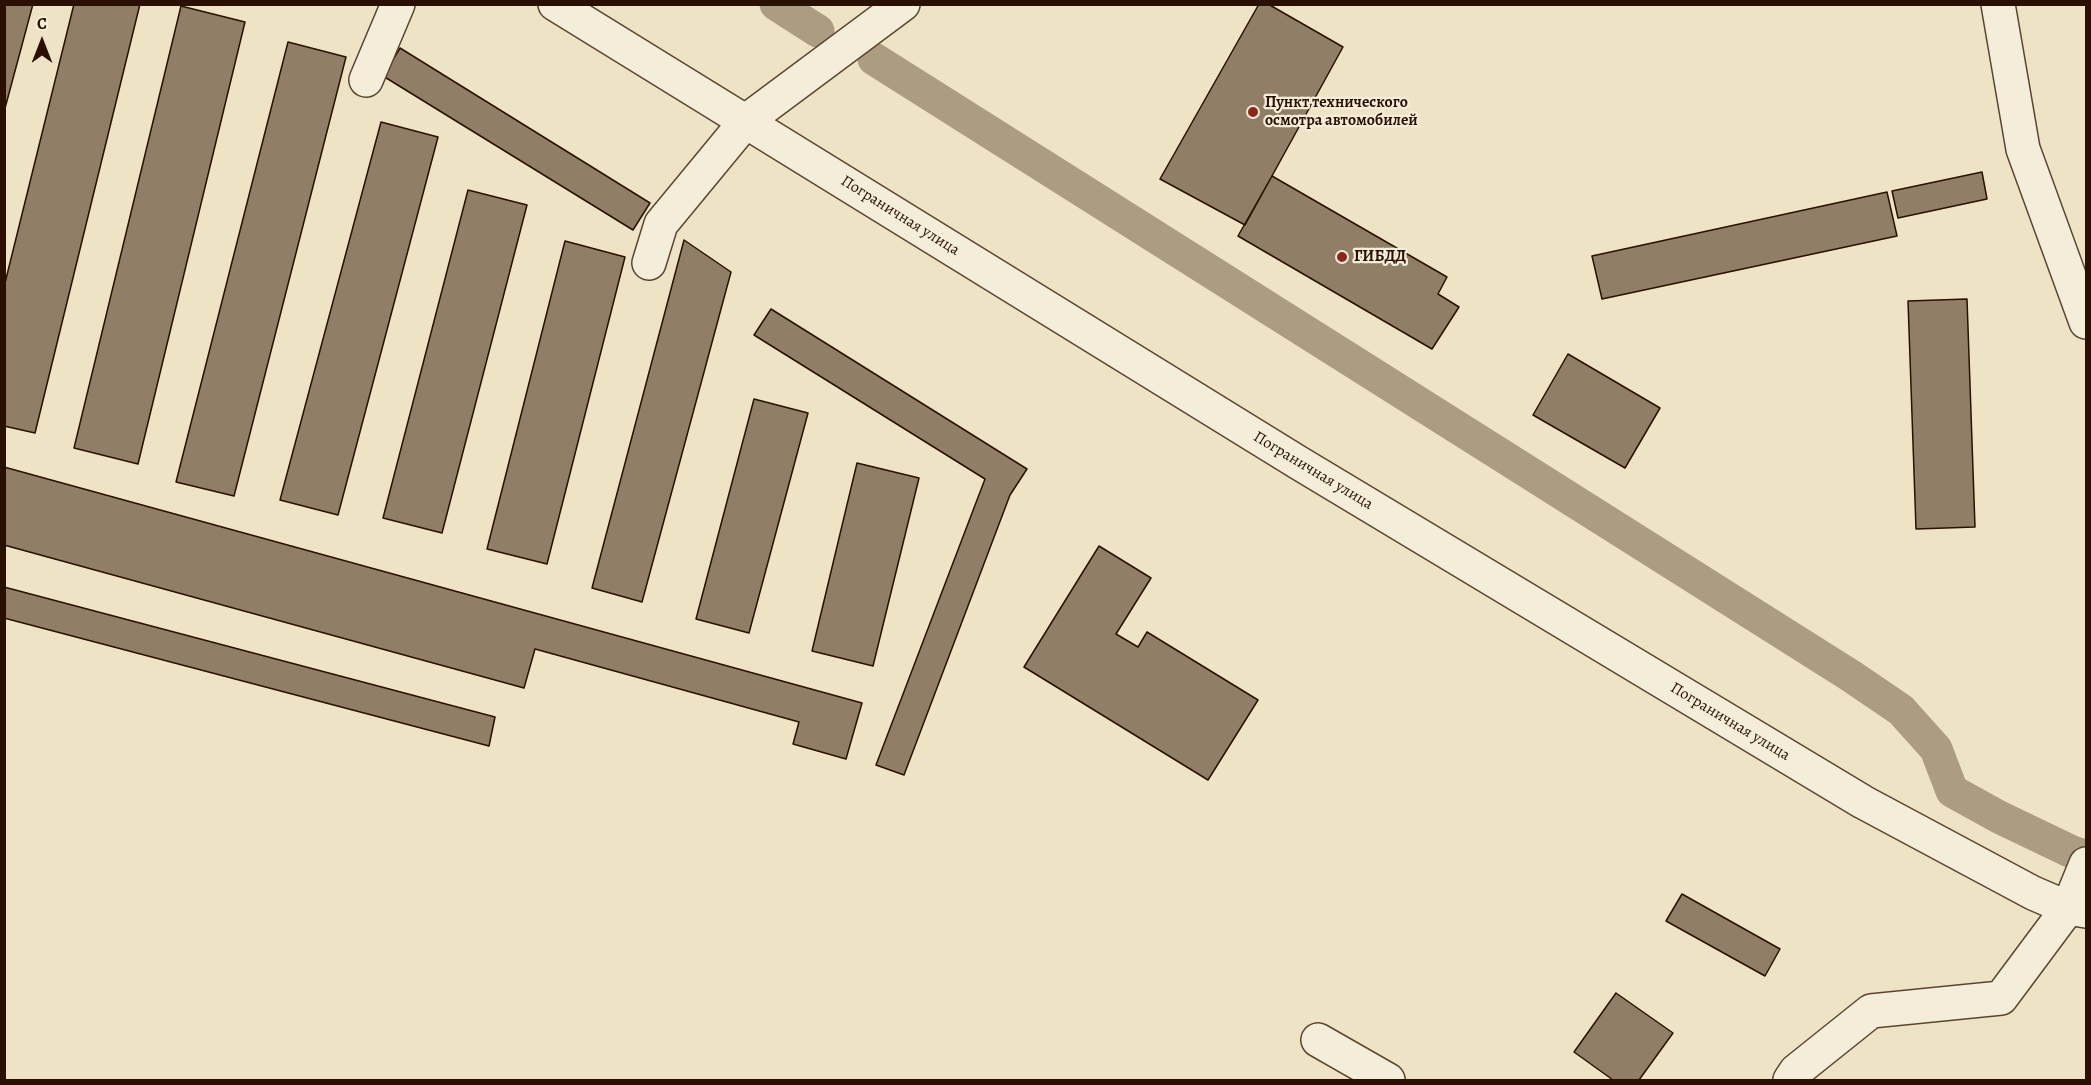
<!DOCTYPE html>
<meta charset="utf-8">
<style>
body{margin:0}
#map{position:relative;width:2091px;height:1085px;overflow:hidden;background:#eee4c5;font-family:Alegreya,serif}
canvas{display:block}
.frame{position:absolute;inset:0;border:6px solid #2a1000;pointer-events:none}
.north{position:absolute;left:12px;top:12px;width:60px;height:60px;-webkit-text-stroke:4px #f4edd9;paint-order:stroke;rotate:0deg;font-size:16px;font-weight:700;line-height:24px;text-align:center;color:#2a1000}
.north::after{content:'';display:block;margin:auto;width:21px;height:27px;background:#2a1000;clip-path:polygon(50% 0,100% 100%,50% 72%,0 100%)}
</style>
<div id="map">
<canvas width="2091" height="1085"></canvas>
<div class="frame"></div>
<div class="north">С</div>
</div>
<script>
const ctx = document.querySelector('canvas').getContext('2d');
ctx.lineJoin = 'round';
const toPath = rows => new Path2D(rows.map(r => 'M' + r).join(''));
function strokePath(path, color, width, dash) { ctx.strokeStyle = color; ctx.lineWidth = width; ctx.lineCap = dash ? 'butt' : 'round'; ctx.setLineDash(dash || []); ctx.stroke(path); }
function fill(path, color) { ctx.fillStyle = color; ctx.fill(path, 'evenodd'); }
function write(font, color, halo, rows, align = 'center') {
  ctx.font = font + ' Alegreya,serif'; ctx.lineWidth = 4.5; ctx.setLineDash([]); ctx.textBaseline = 'middle'; ctx.strokeStyle = halo; ctx.fillStyle = color; for (const [text, x, y, turn = 0] of rows) {
    ctx.save(); ctx.translate(x, y); ctx.rotate((+turn || 0) * Math.PI / 180); ctx.textAlign = isNaN(turn) ? turn : align; if (halo) ctx.strokeText(text, 0, 0); ctx.fillText(text, 0, 0); ctx.restore();
  }
}
const canal = toPath([
 [776,4,818,31],
 [874,59,1851,676,1901,710,1936,749,1952,791,1999,817,2072,852,2086,856]
]);
const building = toPath([
 [4,4,33,4,4,112,4,4],
 [74,4,140,4,35,433,4,426,4,287,74,4],
 [1259,4,1268,4,1343,47,1245,225,1160,179,1259,4],
 [181,6,245,22,138,464,74,448,181,6],
 [288,42,346,57,234,496,176,482,288,42],
 [400,48,650,203,633,230,383,76,400,48],
 [381,122,438,137,338,515,280,500,381,122],
 [1982,172,1987,199,1898,218,1892,191,1982,172],
 [1272,176,1447,277,1438,294,1459,307,1432,349,1238,236,1272,176],
 [468,190,527,205,442,533,383,518,468,190],
 [1887,192,1897,236,1602,299,1592,256,1887,192],
 [684,240,731,272,642,602,592,588,684,240],
 [565,241,625,257,547,564,487,549,565,241],
 [1967,299,1975,527,1916,529,1908,301,1967,299],
 [771,309,1027,469,1010,495,904,775,876,765,985,479,754,335,771,309],
 [1568,354,1660,408,1625,468,1533,415,1568,354],
 [754,399,808,413,749,633,696,619,754,399],
 [857,463,919,478,873,666,812,651,857,463],
 [4,467,862,703,846,759,793,744,799,722,535,649,524,688,4,545,4,467],
 [1099,546,1151,578,1116,634,1138,647,1147,632,1258,700,1208,780,1024,667,1099,546],
 [4,587,495,717,489,746,4,618,4,587],
 [1682,894,1780,949,1765,976,1666,921,1682,894],
 [1616,993,1673,1033,1639,1080,1613,1080,1574,1052,1616,993]
]);
const minor = toPath([
 [555,4,1299,463,1863,802,2033,893,2068,908,2086,911],
 [1998,4,2023,149,2086,322],
 [366,80,398,4],
 [649,263,661,224,746,121,903,4],
 [1318,1040,1388,1080],
 [1790,1080,1796,1071,1871,1011,2001,998,2068,908,2086,864]
]);
const markers = [
 [1253,112,6,"#8f2418"],
 [1342,257,6,"#8f2418"]
];
const poiNames = [
 ["Пункт технического",1265,103],
 ["осмотра автомобилей",1265,121],
 ["ГИБДД",1354,257]
];
const streetNames = [
 ["Пограничная улица",900,216,32],
 ["Пограничная улица",1313,471,31],
 ["Пограничная улица",1730,722,31]
];
strokePath(canal, '#ab9c82', 33);
fill(building, '#907e66');
strokePath(building, '#2a1000', 1.5);
strokePath(minor, '#5b4531', 36);
strokePath(minor, '#f4edd9', 33);
for (const [x, y, r, color] of markers) { const dot = new Path2D(); dot.arc(x, y, r, 0, 2 * Math.PI); ctx.fillStyle = color; ctx.fill(dot); strokePath(dot, '#f4edd9', 2); }
write('bold 16px', '#2a1000', '#f4edd9', poiNames, 'left');
write('16px', '#2a1000', '#f4edd9', streetNames);
</script>
